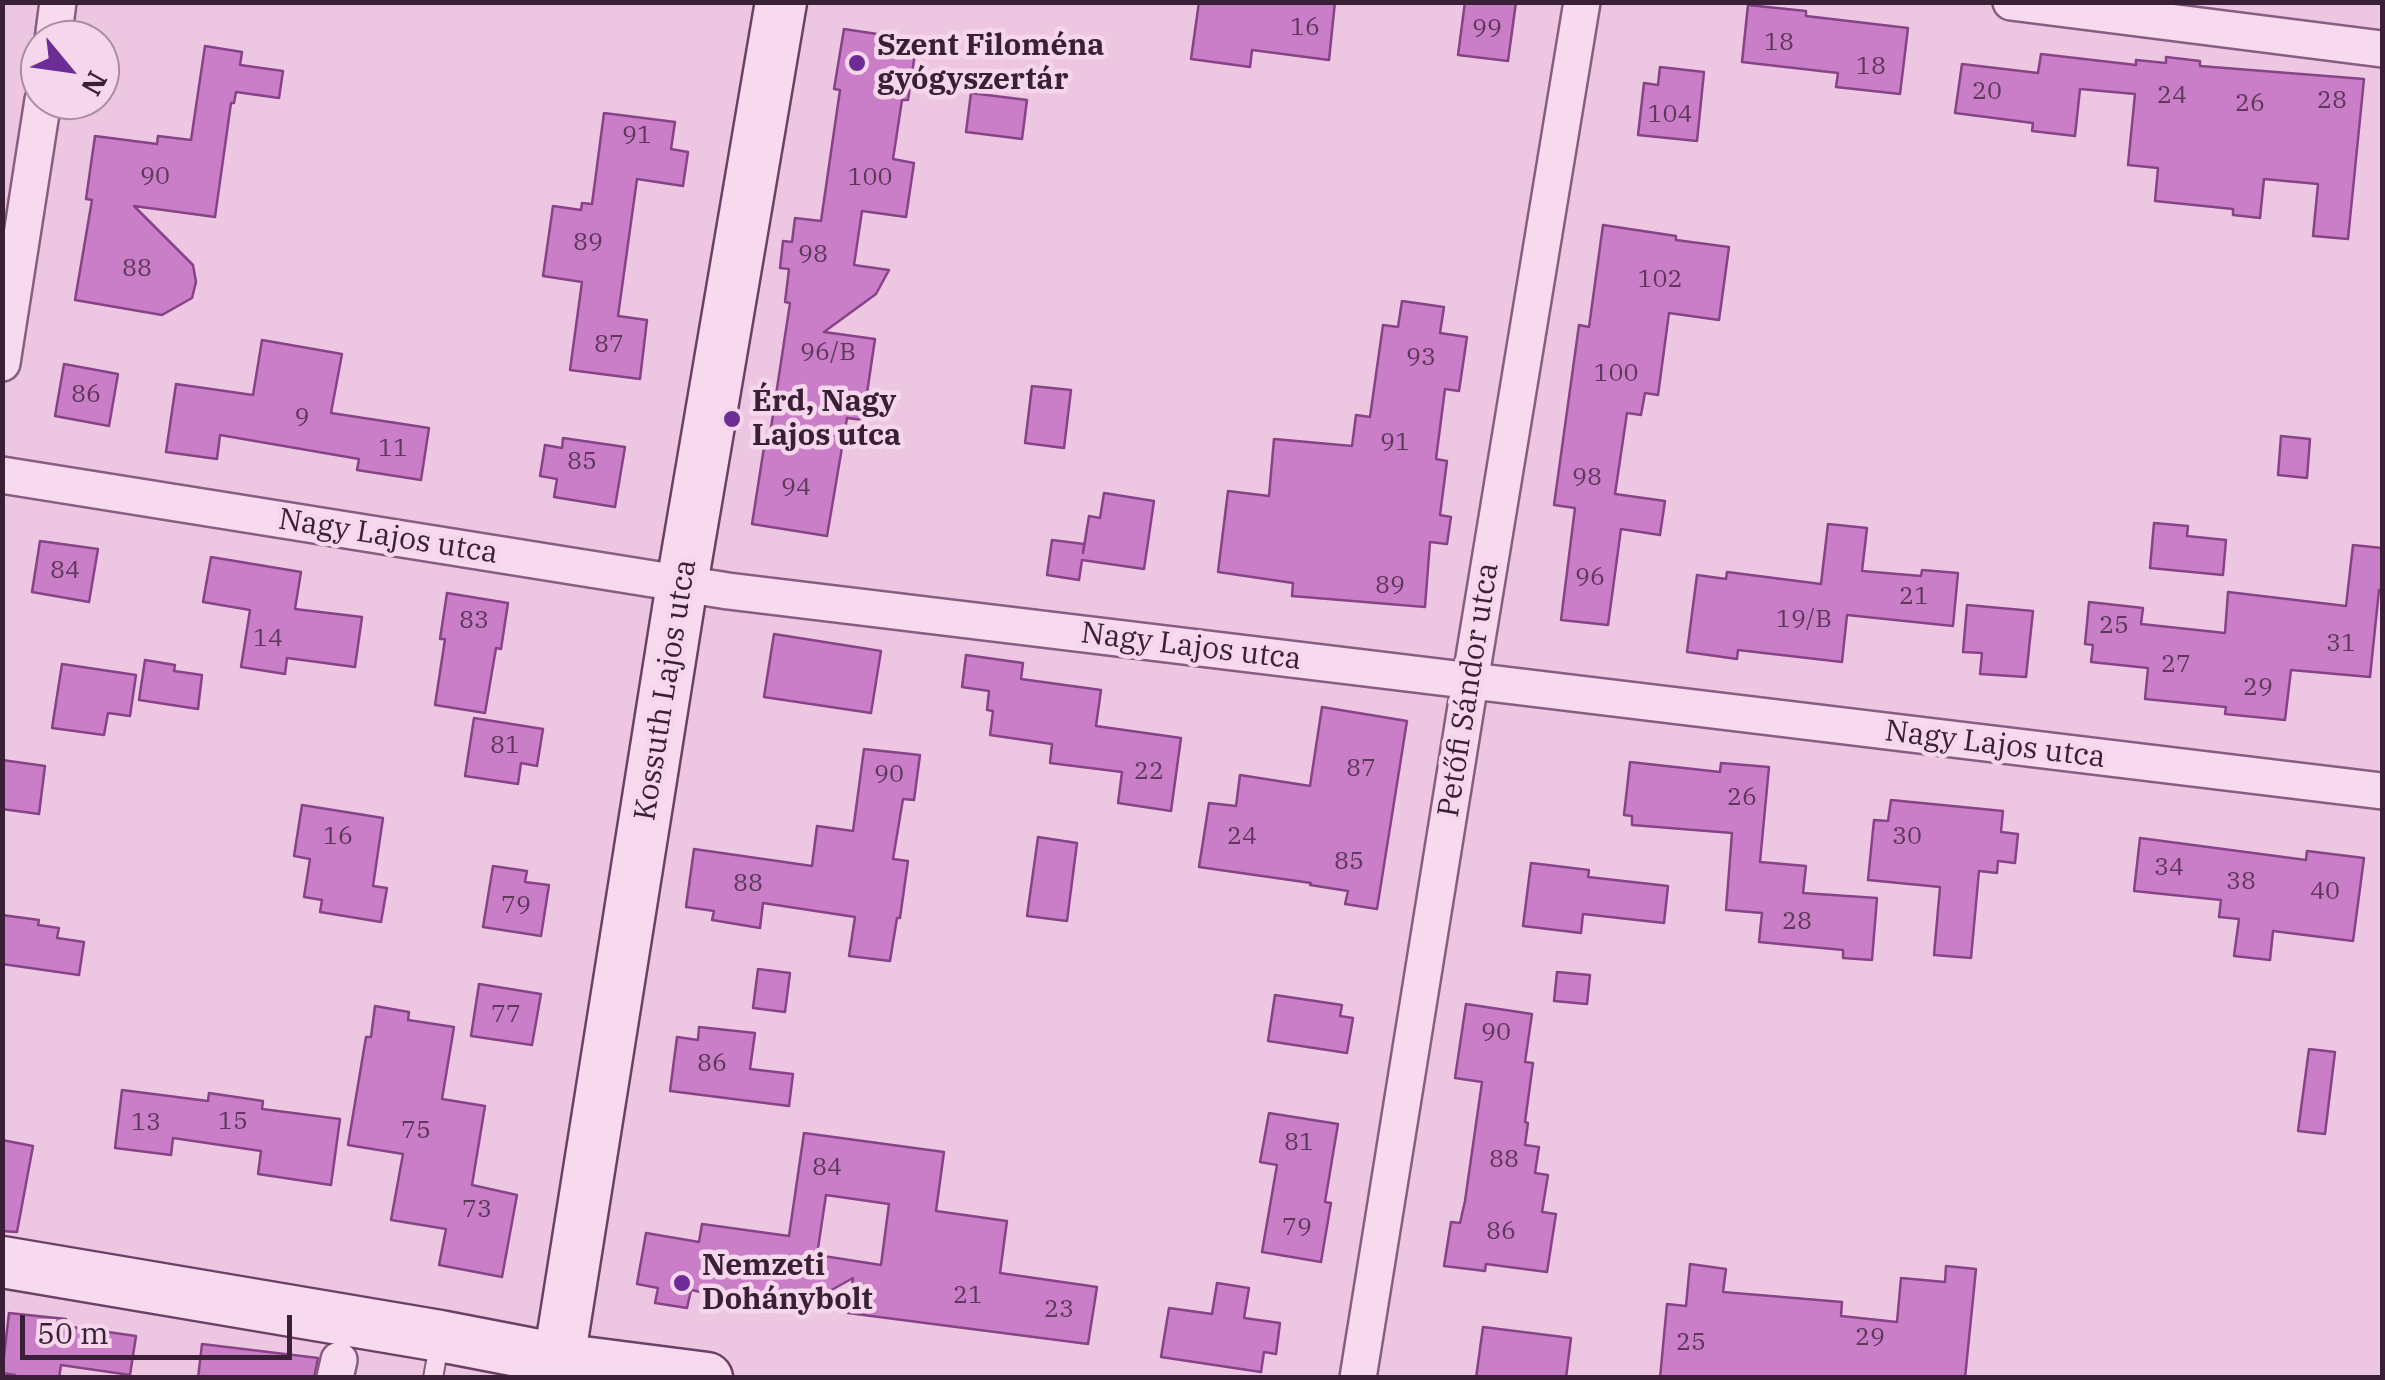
<!DOCTYPE html>
<meta charset="utf-8">
<style>
body{margin:0}
#map{position:relative;width:2385px;height:1380px;overflow:hidden;background:#edc7e1;font-family:"IBM Plex Serif",serif}
canvas{display:block}
.frame{position:absolute;inset:0;border:5px solid #392037;pointer-events:none}
.north{position:absolute;left:20px;top:20px;width:100px;height:100px;box-sizing:border-box;background:#f5d6eb;border:2px solid #aa8da3;border-radius:50%;rotate:119deg;font-size:28px;font-weight:700;line-height:40px;text-align:center;color:#392037}
.north::after{content:'';display:block;margin:auto;width:35px;height:45px;background:#6c2e96;clip-path:polygon(50% 0,100% 100%,50% 72%,0 100%)}
.scale{position:absolute;left:20px;top:1315px;width:272px;height:45px;box-sizing:border-box;border:5px solid #392037;border-top:0;padding-left:12px;font-size:30px;line-height:35px;white-space:nowrap;color:#392037;-webkit-text-stroke:8px #f5d6eb;paint-order:stroke}
</style>
<div id="map">
<canvas width="2385" height="1380"></canvas>
<div class="frame"></div>
<div class="north">N</div>
<div class="scale">50 m</div>
</div>
<script>
const ctx = document.querySelector('canvas').getContext('2d');
ctx.lineJoin = 'round';
function fill(path, color) { ctx.fillStyle = color; ctx.fill(path, 'evenodd'); }
const toPath = rows => new Path2D(rows.map(r => 'M' + r).join(''));
function strokePath(path, color, width, dash) { ctx.strokeStyle = color; ctx.lineWidth = width; ctx.lineCap = dash ? 'butt' : 'round'; ctx.setLineDash(dash || []); ctx.stroke(path); }
function write(font, color, halo, rows, align = 'center') {
  ctx.font = font + ' "IBM Plex Serif",serif'; ctx.lineWidth = 9; ctx.setLineDash([]); ctx.textBaseline = 'middle'; ctx.strokeStyle = halo; ctx.fillStyle = color; for (const [text, x, y, turn = 0] of rows) {
    ctx.save(); ctx.translate(x, y); ctx.rotate((+turn || 0) * Math.PI / 180); ctx.textAlign = isNaN(turn) ? turn : align; if (halo) ctx.strokeText(text, 0, 0); ctx.fillText(text, 0, 0); ctx.restore();
  }
}
const building = toPath([
 [1199,2,1335,2,1329,60,1252,50,1250,67,1191,59,1199,2],
 [1465,2,1516,2,1508,61,1458,55,1465,2],
 [1748,5,1806,11,1806,16,1908,28,1900,94,1836,87,1838,73,1742,62,1748,5],
 [844,29,917,40,908,100,902,100,893,159,914,163,906,217,862,211,854,265,889,270,876,294,824,332,875,339,863,420,847,418,827,536,752,524,765,441,769,441,790,303,785,302,789,269,780,268,783,241,792,242,795,218,821,221,840,90,834,89,844,29],
 [205,46,242,52,240,65,283,71,279,98,236,92,234,103,231,103,215,217,134,206,193,265,196,282,192,298,162,315,75,300,92,200,86,199,95,136,157,144,158,136,191,140,205,46],
 [2041,54,2136,65,2136,60,2166,63,2166,57,2200,61,2200,66,2364,79,2348,239,2313,236,2318,184,2264,179,2260,218,2233,215,2233,209,2155,201,2158,168,2128,165,2135,94,2080,89,2075,136,2032,131,2033,123,1955,113,1962,64,2038,73,2041,54],
 [1660,67,1704,72,1697,141,1638,135,1644,83,1658,85,1660,67],
 [971,93,1027,100,1022,139,966,132,971,93],
 [604,113,675,122,671,149,688,152,683,186,637,179,618,316,647,320,640,379,570,370,582,282,543,276,553,206,581,210,582,203,592,204,604,113],
 [1603,225,1676,236,1676,240,1729,247,1719,320,1669,313,1658,395,1645,393,1641,415,1627,413,1615,494,1665,501,1660,535,1621,529,1608,625,1561,620,1575,508,1554,505,1579,325,1589,327,1603,225],
 [1402,301,1444,307,1440,333,1467,337,1459,391,1445,389,1436,459,1447,461,1440,515,1451,517,1447,544,1430,542,1425,607,1292,596,1293,583,1218,572,1228,491,1269,496,1274,439,1352,446,1356,415,1370,417,1383,325,1398,327,1402,301],
 [262,340,342,354,331,413,429,428,421,480,357,470,359,459,220,435,217,459,166,452,176,384,253,395,262,340],
 [64,364,118,374,109,426,55,416,64,364],
 [1032,386,1071,390,1064,448,1025,443,1032,386],
 [2281,436,2310,439,2307,478,2278,475,2281,436],
 [563,438,625,447,615,507,554,497,557,479,540,476,545,445,562,448,563,438],
 [1104,493,1154,501,1144,569,1082,560,1079,580,1047,575,1052,540,1084,544,1083,553,1089,516,1100,518,1104,493],
 [2154,523,2188,526,2187,536,2226,540,2223,575,2150,568,2154,523],
 [1828,524,1867,528,1862,571,1921,576,1922,570,1958,573,1953,626,1847,615,1842,662,1738,650,1737,659,1687,652,1697,575,1726,579,1727,572,1821,584,1828,524],
 [40,541,98,549,89,602,32,592,40,541],
 [2353,545,2382,548,2382,591,2379,590,2370,677,2291,670,2285,720,2225,714,2226,707,2145,699,2148,668,2091,662,2093,645,2085,644,2089,602,2143,608,2141,624,2225,633,2228,592,2346,606,2353,545],
 [211,557,301,572,295,609,362,617,355,667,287,658,285,674,241,667,250,610,203,602,211,557],
 [447,593,508,603,501,649,496,648,485,713,435,705,445,639,440,639,447,593],
 [1967,605,2033,611,2026,677,1980,674,1982,653,1963,652,1967,605],
 [774,634,881,651,871,713,764,697,774,634],
 [966,655,1023,663,1021,679,1101,690,1096,726,1181,738,1171,811,1118,803,1122,772,1050,763,1052,744,990,735,993,711,987,710,989,691,962,687,966,655],
 [145,660,175,665,174,671,202,675,198,709,139,700,145,660],
 [62,664,136,675,130,716,108,713,104,735,52,728,62,664],
 [1322,707,1407,721,1377,909,1345,904,1348,891,1310,885,1311,883,1199,867,1209,803,1236,806,1240,775,1310,786,1322,707],
 [474,718,543,729,537,766,521,763,518,784,465,776,474,718],
 [864,749,920,755,914,800,903,799,893,859,908,861,900,918,897,918,890,961,849,956,855,917,763,903,760,928,712,920,714,911,686,907,694,849,812,866,817,826,853,831,864,749],
 [2,760,45,766,39,814,2,809,2,760],
 [1630,762,1720,772,1721,763,1769,767,1760,862,1806,866,1803,893,1877,898,1872,960,1843,958,1843,950,1759,942,1762,913,1726,910,1732,833,1632,825,1632,816,1624,815,1630,762],
 [1891,800,2003,811,2001,832,2018,834,2015,863,1998,861,1997,873,1979,871,1971,958,1934,955,1940,887,1868,880,1874,820,1888,821,1891,800],
 [302,805,383,818,373,886,387,888,381,922,320,912,322,900,304,897,310,859,294,856,302,805],
 [1038,837,1077,843,1067,921,1027,916,1038,837],
 [2140,838,2306,860,2307,851,2364,858,2353,941,2273,931,2270,960,2234,956,2239,919,2219,917,2221,900,2134,891,2140,838],
 [1531,863,1589,870,1588,877,1668,886,1664,923,1583,914,1581,933,1523,926,1531,863],
 [493,866,527,871,525,882,549,885,541,936,483,927,493,866],
 [2,915,39,920,38,925,59,928,57,938,84,942,79,975,2,964,2,915],
 [758,969,790,973,785,1012,753,1008,758,969],
 [1557,972,1590,975,1587,1004,1554,1001,1557,972],
 [479,984,541,994,532,1045,471,1036,479,984],
 [1275,995,1342,1005,1340,1016,1353,1018,1347,1053,1268,1041,1275,995],
 [1466,1004,1532,1014,1525,1062,1533,1063,1525,1122,1528,1123,1525,1145,1539,1147,1535,1173,1548,1175,1542,1212,1556,1214,1547,1272,1486,1264,1485,1271,1444,1266,1451,1222,1460,1223,1465,1201,1482,1082,1455,1078,1466,1004],
 [375,1006,409,1012,408,1020,454,1027,442,1099,485,1106,472,1185,517,1195,502,1277,439,1265,446,1229,391,1220,403,1154,348,1145,366,1037,371,1037,375,1006],
 [699,1027,755,1033,750,1069,793,1074,789,1106,670,1091,677,1037,698,1040,699,1027],
 [2309,1049,2335,1052,2325,1134,2298,1131,2309,1049],
 [122,1090,208,1101,209,1093,263,1101,262,1109,340,1119,331,1185,258,1174,261,1151,173,1138,171,1155,115,1148,122,1090],
 [1269,1113,1338,1124,1325,1202,1331,1203,1321,1262,1262,1252,1277,1165,1260,1162,1269,1113],
 [804,1133,944,1152,936,1211,1007,1221,1000,1273,1097,1287,1088,1344,848,1313,853,1278,794,1311,691,1290,687,1308,655,1303,658,1288,637,1284,646,1233,699,1242,702,1224,789,1236,804,1133],
 [826,1195,889,1204,881,1265,817,1255,826,1195],
 [2,1140,33,1146,17,1232,2,1231,2,1140],
 [1690,1264,1726,1269,1723,1292,1842,1302,1841,1316,1897,1322,1901,1278,1945,1282,1946,1266,1976,1269,1965,1378,1660,1378,1667,1304,1686,1306,1690,1264],
 [1217,1283,1249,1288,1244,1318,1280,1323,1276,1354,1264,1352,1261,1372,1161,1357,1169,1308,1212,1314,1217,1283],
 [9,1313,66,1319,65,1326,136,1336,130,1375,61,1365,59,1378,15,1378,15,1375,2,1373,9,1313],
 [1483,1327,1571,1338,1566,1378,1476,1378,1483,1327],
 [202,1344,318,1358,314,1378,198,1378,202,1344]
]);
const lane = toPath([
 [433,1378,440,1339]
]);
const street = toPath([
 [2011,2,2382,49],
 [53,40,58,2],
 [2,363,43,100],
 [2,475,728,591,2382,791],
 [335,1378,339,1360],
 [1358,1378,1470,682,1582,2]
]);
const secondary = toPath([
 [2,1262,440,1336,559,1359,707,1378],
 [556,1378,682,584,781,2]
]);
const markers = [
 [857,63,10,"#6c2e96"],
 [732,419,10,"#6c2e96"],
 [682,1283,10,"#6c2e96"]
];
const numberNames = [
 ["16",1305,28],
 ["99",1487,29],
 ["18",1779,43],
 ["18",1871,67],
 ["20",1987,92],
 ["24",2172,96],
 ["28",2332,101],
 ["26",2250,104],
 ["104",1670,115],
 ["91",637,136],
 ["90",155,177],
 ["100",870,178],
 ["89",588,243],
 ["98",813,255],
 ["88",137,269],
 ["102",1660,280],
 ["87",609,345],
 ["96/B",828,353],
 ["93",1421,358],
 ["100",1616,374],
 ["86",86,395],
 ["9",302,418],
 ["91",1395,443],
 ["11",393,449],
 ["85",582,462],
 ["98",1587,478],
 ["94",796,488],
 ["84",65,571],
 ["96",1590,578],
 ["89",1390,586],
 ["21",1914,597],
 ["19/B",1804,620],
 ["83",474,621],
 ["25",2114,626],
 ["14",268,639],
 ["31",2341,644],
 ["27",2176,665],
 ["29",2258,688],
 ["81",505,746],
 ["87",1361,769],
 ["22",1149,772],
 ["90",889,775],
 ["26",1742,798],
 ["16",338,837],
 ["24",1242,837],
 ["30",1907,837],
 ["85",1349,862],
 ["34",2169,868],
 ["38",2241,882],
 ["88",748,884],
 ["40",2325,892],
 ["79",516,906],
 ["28",1797,922],
 ["77",506,1015],
 ["90",1496,1033],
 ["86",712,1064],
 ["15",233,1122],
 ["13",146,1123],
 ["75",416,1131],
 ["81",1299,1143],
 ["88",1504,1160],
 ["84",827,1168],
 ["73",477,1210],
 ["79",1297,1228],
 ["86",1501,1232],
 ["21",968,1296],
 ["23",1059,1310],
 ["29",1870,1338],
 ["25",1691,1343]
];
const poiNames = [
 ["Szent Filoména",877,46],
 ["gyógyszertár",877,80],
 ["Érd, Nagy",752,402],
 ["Lajos utca",752,436],
 ["Nemzeti",702,1266],
 ["Dohánybolt",702,1300]
];
const streetNames = [
 ["Nagy Lajos utca",388,537,9],
 ["Nagy Lajos utca",1191,647,7],
 ["Kossuth Lajos utca",666,690,-81],
 ["Petőfi Sándor utca",1469,690,-81],
 ["Nagy Lajos utca",1995,745,7]
];
fill(building, '#ca7ec8');
strokePath(building, '#874387', 2.5);
strokePath(lane, '#885d82', 22);
strokePath(street, '#885d82', 40);
strokePath(secondary, '#6a4066', 55);
strokePath(lane, '#f8daef', 18);
strokePath(street, '#f8daef', 35);
strokePath(secondary, '#f8daef', 50);
for (const [x, y, r, color] of markers) { const dot = new Path2D(); dot.arc(x, y, r, 0, 2 * Math.PI); ctx.fillStyle = color; ctx.fill(dot); strokePath(dot, '#f5d6eb', 4); }
write('25px', '#5d385b', null, numberNames);
write('bold 30px', '#392037', '#f5d6eb', poiNames, 'left');
write('30px', '#392037', '#f5d6eb', streetNames);
</script>
